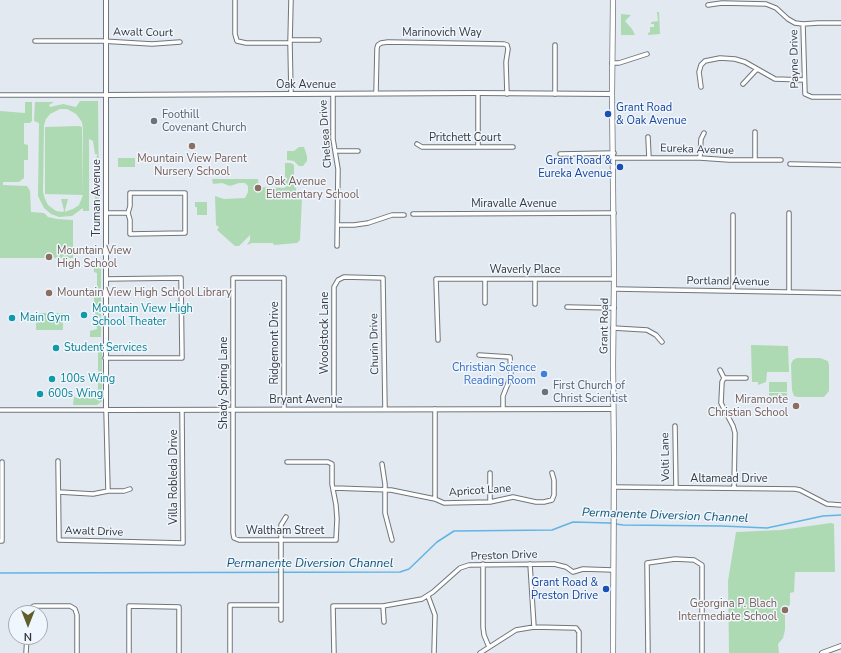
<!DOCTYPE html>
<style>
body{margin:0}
#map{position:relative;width:841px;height:653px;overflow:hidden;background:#e3e9f0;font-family:"Nunito Sans",sans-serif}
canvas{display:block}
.north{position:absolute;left:8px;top:605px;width:40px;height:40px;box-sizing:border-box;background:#f0f6fd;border:1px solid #a6aaaf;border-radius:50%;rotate:180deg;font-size:11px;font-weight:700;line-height:16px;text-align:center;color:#36383b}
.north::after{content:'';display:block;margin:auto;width:14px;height:18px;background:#615e2b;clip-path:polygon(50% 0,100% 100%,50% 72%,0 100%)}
</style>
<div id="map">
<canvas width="841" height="653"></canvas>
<div class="north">N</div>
</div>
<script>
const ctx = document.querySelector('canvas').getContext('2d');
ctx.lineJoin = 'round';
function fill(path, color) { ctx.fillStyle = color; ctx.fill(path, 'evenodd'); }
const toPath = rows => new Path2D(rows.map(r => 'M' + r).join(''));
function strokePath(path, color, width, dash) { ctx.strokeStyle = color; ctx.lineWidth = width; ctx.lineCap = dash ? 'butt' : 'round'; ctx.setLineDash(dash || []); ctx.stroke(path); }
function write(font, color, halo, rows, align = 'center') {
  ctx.font = font + ' "Nunito Sans",sans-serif'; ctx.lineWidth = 3; ctx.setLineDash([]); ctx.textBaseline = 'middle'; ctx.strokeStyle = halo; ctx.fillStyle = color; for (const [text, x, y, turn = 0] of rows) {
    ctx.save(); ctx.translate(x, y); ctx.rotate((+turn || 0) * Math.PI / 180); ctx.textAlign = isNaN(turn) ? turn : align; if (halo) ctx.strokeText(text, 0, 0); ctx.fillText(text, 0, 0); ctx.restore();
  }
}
const green = toPath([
 [657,12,659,12,660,34,648,35,648,33,650,32,650,27,654,27,654,24,651,24,651,22,658,21],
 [621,14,631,15,625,21,632,29,635,35,621,35],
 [80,101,98,101,99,202,96,202,95,201,95,165,96,164,97,154,95,154,93,141,89,139,89,110,89,211,83,211,83,208,72,216,59,217,51,214,44,208,38,196,39,123,34,121,35,102,54,102,49,105,50,107,63,104,76,107],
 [60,109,67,109,76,114,82,122,83,129,83,194,82,127,79,126,45,127,45,194,83,195,79,205,73,209,67,211,65,212,65,210,68,199,61,199,64,210,63,212,56,211,48,205,45,199,43,192,44,125,46,119,50,114],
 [25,102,32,102,32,121,30,123,24,123,24,144,28,145,28,160,24,160,24,178,19,182,3,182,3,185,27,186,30,191,31,212,44,213,48,217,57,219,73,220,73,258,0,258,0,111,25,113],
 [299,147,304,147,307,156,307,161,303,166,299,166,294,161,287,160,287,151,294,151],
 [118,158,135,158,135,167,118,167],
 [285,163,291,163,294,165,294,187,296,188,296,195,299,198,302,198,300,240,297,243,274,245,273,243,252,243,247,245,250,240,250,235,239,246,235,246,217,230,219,227,216,225,215,196,224,199,245,198,248,192,248,186,245,183,239,183,230,186,222,183,213,184,212,179,258,179,259,187,285,188],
 [195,202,207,202,207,215,197,215,197,207,195,207],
 [93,263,101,264,101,337,90,337,90,331,97,329,93,290,97,290,97,273,94,272],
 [36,313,63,313,63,330,36,330],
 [98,344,102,344,102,391,98,391],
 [751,345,788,346,789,372,767,372,766,382,758,385,758,382,752,382],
 [797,358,820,358,828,361,829,365,829,391,824,397,798,397,794,396,792,390,791,364,793,360],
 [769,382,787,382,787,392,769,392],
 [769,393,787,393,787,402,769,402],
 [74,396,76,398,97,398,97,397,102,397,102,401,97,405,73,405],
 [831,523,834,524,835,572,795,572,794,592,790,593,790,604,789,606,785,607,785,630,783,638,778,644,779,653,729,653,728,581,736,532,781,530]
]);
const stream = toPath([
 [0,573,400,572,409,569,437,542,454,531,552,530,573,522,609,523,623,525,722,526,767,528,823,516,841,515]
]);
const minor = toPath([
 [235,0,235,34,237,41,246,43,290,43],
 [291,0,290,43,291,94],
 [708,5,722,3,766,4,776,8,788,19,795,23,803,24],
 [841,23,818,23,803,24,805,94,812,97,841,97],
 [290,40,319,40],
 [35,41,102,41,152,44,180,42],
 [555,45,555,94],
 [612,63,619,63,647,54],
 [743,84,757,69],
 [701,87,699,72,701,65,705,61,720,58,735,59,745,62,775,79,804,80],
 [376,93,377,48,378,45,381,43,388,42,504,44,507,45,508,49,506,62,507,94],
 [478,93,478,147],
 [333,94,333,139,338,169,337,246],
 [0,95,106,95],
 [755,132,755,160],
 [648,137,649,158],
 [417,144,422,147,513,147],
 [335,151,358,151],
 [560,154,614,153],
 [614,158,700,158,729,160,781,160],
 [700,158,701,139,704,133],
 [790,164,841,165],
 [130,193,185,193,185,233,130,234,130,220,128,213,130,206,130,193],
 [106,213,128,213],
 [789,213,789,292],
 [413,214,614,213],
 [733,215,733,291],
 [338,225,354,225,368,223,392,215,404,215],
 [485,279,485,303],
 [614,289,841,293],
 [535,304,535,280],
 [567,307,614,308],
 [613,328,647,330,656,335,662,342],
 [438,340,436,279,614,279],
 [479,355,510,357,511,376,503,396,503,409],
 [105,358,182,358,181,278,106,279],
 [720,370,724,378,722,382,721,403,733,426,735,433,734,488],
 [724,378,746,378],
 [284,409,284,278,233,278,233,533,234,538,239,540,336,540,337,519,336,505,332,484,332,464,328,462,287,462],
 [334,409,334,287,338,280,344,277,383,278,385,409],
 [0,410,106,410,108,491],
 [675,426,676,488],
 [58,461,59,540,183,543,182,410],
 [382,464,385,484,385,513,392,540],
 [490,473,490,502],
 [614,487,795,489,800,490,827,504,841,505],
 [334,488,391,490,435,499,444,503,490,502,513,497,536,502,544,502,552,500,554,495,554,480,552,473],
 [59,492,93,494,108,491,124,491,130,489],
 [435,499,435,409],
 [0,541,2,541,2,462],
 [483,564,483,627,484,635,489,647],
 [530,564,534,627],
 [428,596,435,615,434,653],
 [383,606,384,622],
 [27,613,28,610,34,606,70,606,75,609,77,615,77,653],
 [281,620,281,525,286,517],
 [26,653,27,637],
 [129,653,129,606,179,607,179,653],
 [230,653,230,605,281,605],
 [334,653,333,606,383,606,422,599,433,592,460,568,469,565,554,564,566,567,573,572,583,569,613,570],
 [480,653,516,630,534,627,576,628,579,632,579,653],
 [648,653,647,563,675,559,694,560,702,565,702,653]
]);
const tertiary = toPath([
 [106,0,106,410,613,409],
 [106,95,478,93,612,94],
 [822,653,841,646]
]);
const secondary = toPath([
 [613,0,612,94,614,279,613,365,614,457,613,653]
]);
const markers = [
 [608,114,4,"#1a4fb4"],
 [154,121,4,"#6b7280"],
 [192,146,4,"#8d6e63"],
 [620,167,4,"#1a4fb4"],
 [258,188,4,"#8d6e63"],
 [49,257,4,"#8d6e63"],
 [49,293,4,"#8d6e63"],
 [84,315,4,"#0f9aa8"],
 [12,318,4,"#0f9aa8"],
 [56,348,4,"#0f9aa8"],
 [544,374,4,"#3f7fe0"],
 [52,379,4,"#0f9aa8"],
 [545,392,4,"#6b7280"],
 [40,394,4,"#0f9aa8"],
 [796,406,4,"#8d6e63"],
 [606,589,4,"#1a4fb4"],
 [785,610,4,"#8d6e63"]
];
const streetNames = [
 ["Awalt Court",143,33,1],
 ["Marinovich Way",442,33],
 ["Payne Drive",795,59,-91],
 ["Oak Avenue",306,85],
 ["Chelsea Drive",326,134,-94],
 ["Pritchett Court",465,138],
 ["Eureka Avenue",697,150,2],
 ["Truman Avenue",97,198,-90],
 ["Miravalle Avenue",514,204],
 ["Waverly Place",525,270],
 ["Portland Avenue",728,282,1],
 ["Grant Road",605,326,-89],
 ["Woodstock Lane",325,333,-90],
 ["Ridgemont Drive",275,343,-90],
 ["Churin Drive",375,344,-91],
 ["Shady Spring Lane",224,383,-90],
 ["Bryant Avenue",306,400],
 ["Volti Lane",666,457,-91],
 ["Villa Robleda Drive",174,477,-90],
 ["Altamead Drive",729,479],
 ["Apricot Lane",480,491,-4],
 ["Waltham Street",285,531],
 ["Awalt Drive",94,532,2],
 ["Preston Drive",504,556,-2]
];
const transitNames = [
 ["Grant Road",616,108,"left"],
 ["& Oak Avenue",616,121,"left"],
 ["Grant Road &",612,161],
 ["Eureka Avenue",612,174],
 ["Grant Road &",598,583],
 ["Preston Drive",598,596]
];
const worshipNames = [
 ["Foothill",162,115],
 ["Covenant Church",162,128],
 ["First Church of",553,386],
 ["Christ Scientist",553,399]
];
const educationNames = [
 ["Mountain View Parent",192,159,"center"],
 ["Nursery School",192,172,"center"],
 ["Oak Avenue",266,182],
 ["Elementary School",266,195],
 ["Mountain View",57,251],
 ["High School",57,264],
 ["Mountain View High School Library",57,293],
 ["Miramonte",788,400,"right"],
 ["Christian School",788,413,"right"],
 ["Georgina P. Blach",777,604,"right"],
 ["Intermediate School",777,617,"right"]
];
const cultureNames = [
 ["Mountain View High",92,309],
 ["School Theater",92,322],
 ["Main Gym",20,318],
 ["Student Services",64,348],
 ["100s Wing",60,379],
 ["600s Wing",48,394]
];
const shopNames = [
 ["Christian Science",536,368],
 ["Reading Room",536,381]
];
const waterNames = [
 ["Permanente Diversion Channel",665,516,2],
 ["Permanente Diversion Channel",310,564]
];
fill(green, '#addab3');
strokePath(stream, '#61b4e4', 1.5);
strokePath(minor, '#70767c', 5.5);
strokePath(tertiary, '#70767c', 6);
strokePath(secondary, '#70767c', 6);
strokePath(minor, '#fff', 3.5);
strokePath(tertiary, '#fff', 4);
strokePath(secondary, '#fff', 4.5);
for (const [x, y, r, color] of markers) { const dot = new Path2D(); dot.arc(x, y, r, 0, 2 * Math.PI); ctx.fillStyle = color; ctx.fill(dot); strokePath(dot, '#f0f6fd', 1.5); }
write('11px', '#36383b', '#f0f6fd', streetNames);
write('11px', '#164399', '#f0f6fd', transitNames, 'right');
write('11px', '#5b616d', '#f0f6fd', worshipNames, 'left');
write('11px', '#785e54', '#f0f6fd', educationNames, 'left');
write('11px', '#0d838f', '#f0f6fd', cultureNames, 'left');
write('11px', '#366cbe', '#f0f6fd', shopNames, 'right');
write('italic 12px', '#125474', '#f0f6fd', waterNames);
</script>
